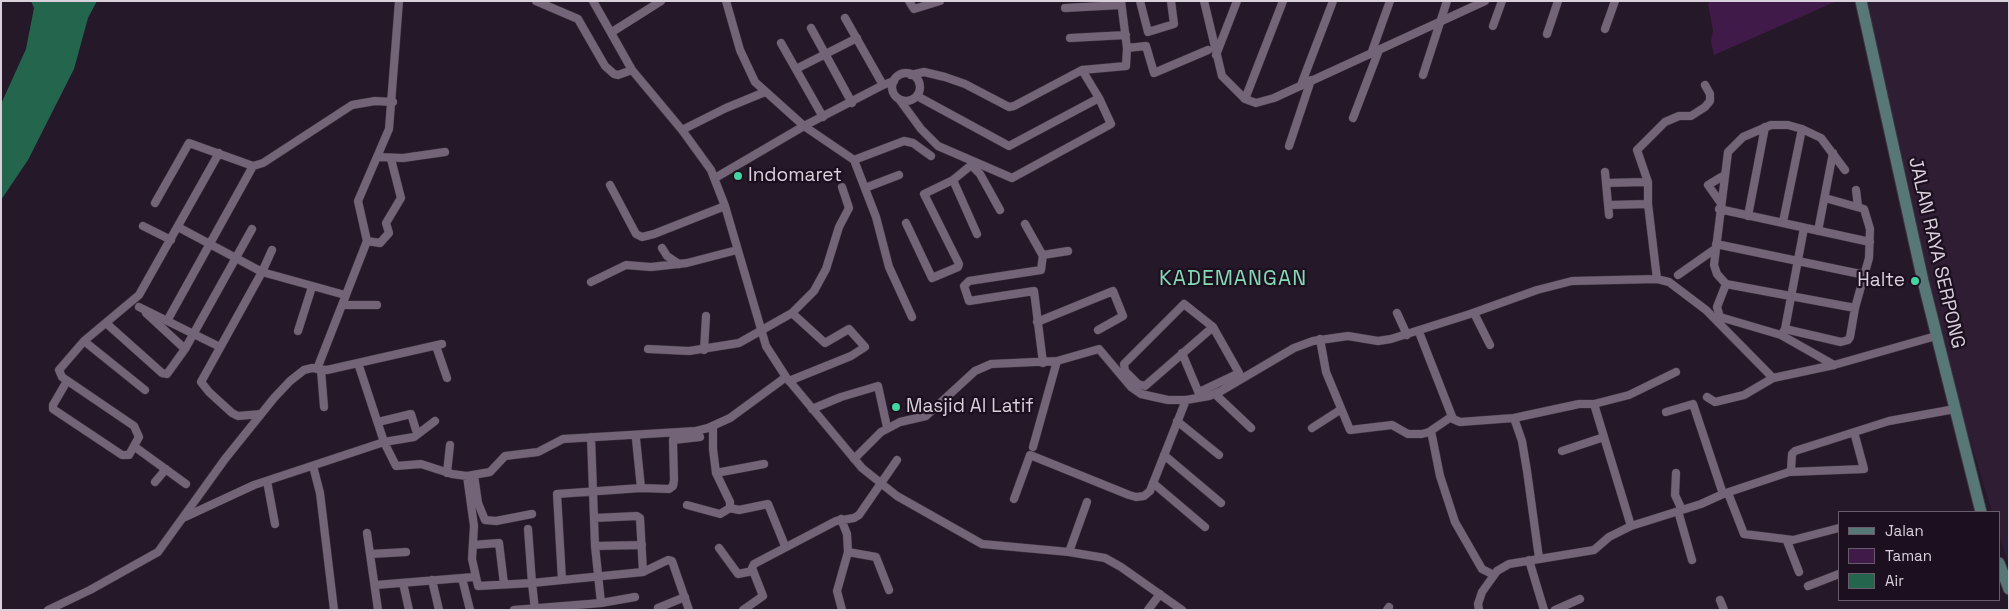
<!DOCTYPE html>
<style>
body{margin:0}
#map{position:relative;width:2010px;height:611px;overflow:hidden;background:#251828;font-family:"Space Grotesk",sans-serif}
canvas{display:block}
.frame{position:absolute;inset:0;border:2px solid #d9d0db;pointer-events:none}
.legend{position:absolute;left:1838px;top:511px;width:162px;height:90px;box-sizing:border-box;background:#1c0f1f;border:1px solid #685c6a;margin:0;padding:6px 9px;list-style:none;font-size:15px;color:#d9d0db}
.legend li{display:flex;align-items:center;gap:10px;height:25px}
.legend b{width:25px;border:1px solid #685c6a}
</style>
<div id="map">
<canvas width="2010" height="611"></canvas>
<div class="frame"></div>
<ul class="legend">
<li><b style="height:6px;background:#587878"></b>Jalan</li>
<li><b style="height:14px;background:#401b49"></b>Taman</li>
<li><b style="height:14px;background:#23664d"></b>Air</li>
</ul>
</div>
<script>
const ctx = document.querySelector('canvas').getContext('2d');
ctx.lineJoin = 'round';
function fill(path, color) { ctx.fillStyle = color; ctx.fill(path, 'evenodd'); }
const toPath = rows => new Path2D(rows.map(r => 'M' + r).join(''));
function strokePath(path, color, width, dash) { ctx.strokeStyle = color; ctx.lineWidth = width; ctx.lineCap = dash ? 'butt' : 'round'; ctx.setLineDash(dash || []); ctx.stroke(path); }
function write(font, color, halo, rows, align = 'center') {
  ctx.font = font + ' "Space Grotesk",sans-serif'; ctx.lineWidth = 4.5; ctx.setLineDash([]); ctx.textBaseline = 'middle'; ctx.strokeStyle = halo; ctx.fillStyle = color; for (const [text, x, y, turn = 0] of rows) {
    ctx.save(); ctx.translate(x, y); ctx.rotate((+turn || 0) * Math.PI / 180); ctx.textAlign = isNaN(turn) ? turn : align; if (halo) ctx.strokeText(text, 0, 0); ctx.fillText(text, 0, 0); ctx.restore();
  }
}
const built = toPath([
 [1862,1,2009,1,2009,567,1999,534,1999,512,1992,512,1958,401]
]);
const green = toPath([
 [1710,1,1837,1,1714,55,1711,42,1713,30,1708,4]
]);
const water = toPath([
 [31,1,97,1,88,18,74,69,28,160,1,200,1,104,26,49,34,8]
]);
const street = toPath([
 [536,1,578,19,605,66,614,74,618,75,632,70],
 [593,1,632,70,682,130,711,170,725,206,766,346,786,377,862,468,897,496,982,544,1069,552,1105,558,1121,567,1182,610],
 [726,1,740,50,755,82,804,126,854,160,876,217,889,267,912,317],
 [909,1,914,9,940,1],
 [1140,1,1148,32,1174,24,1171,1],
 [1204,1,1222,76,1245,99,1256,103,1274,98,1485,1],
 [1065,8,1121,5],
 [845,18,883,85],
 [1493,26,1502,1],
 [811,28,852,103],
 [1605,29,1615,1],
 [612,32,661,1],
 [1547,34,1558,1],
 [1070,38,1126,35],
 [781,43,823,117],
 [1127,48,1146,46,1154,73,1208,50],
 [1371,54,1390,1],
 [1216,55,1237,1],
 [796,69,857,38],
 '892 87a14 14 0 1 1 28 0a14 14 0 1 1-28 0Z',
 [911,75,924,72,945,77,965,84,1009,107,1014,106,1082,70,1126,66,1127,48,1121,1],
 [1423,75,1447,1],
 [1301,85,1333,1],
 [917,96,1009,146,1099,98],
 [899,99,921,129,938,146,1012,178,1111,124,1099,98,1082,70],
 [1245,99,1283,1],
 [1353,118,1379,50],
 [682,130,726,108,765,92],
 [1289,146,1311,80],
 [377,157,403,158,445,152],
 [854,160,904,141,913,143,931,156],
 [972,166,980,174,1000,210],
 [1605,172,1609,215],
 [715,178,804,126,883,85,894,81],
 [953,180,977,234],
 [1606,183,1644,182],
 [610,185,636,234,642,237,654,234,725,206],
 [865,188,899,175],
 [1856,190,1858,206],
 [1720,202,1708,185,1723,176],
 [155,203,189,143,253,166,263,163,352,105,375,101,393,102],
 [1608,205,1648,204],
 [1719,209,1870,242],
 [1748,216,1765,127],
 [1783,222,1802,129],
 [906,223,932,278,958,267,959,264,924,194,953,180,975,162],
 [1025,224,1043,256],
 [143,226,171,240],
 [178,227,262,272,345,295],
 [1818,231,1833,153],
 [367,241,380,243,389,233,386,223,401,198,391,159],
 [1716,244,1865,275],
 [662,248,667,256,679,264],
 [1678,275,1715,249],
 [1657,279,1648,204,1648,182,1637,150,1665,122,1679,116,1691,116,1705,107,1710,101,1710,94,1705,85],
 [591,282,626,265,651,267,687,263,737,250],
 [1726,284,1855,308],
 [342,305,377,305],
 [139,307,220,347],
 [146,313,185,349],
 [1397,313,1407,335],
 [1474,313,1490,345],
 [167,321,253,166],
 [1037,322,1113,291,1123,316,1098,330],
 [106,323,162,373,167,374,185,349,252,229],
 [1785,329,1841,342,1848,340,1850,337,1855,308,1869,258,1870,229,1864,209,1825,198],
 [298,331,312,287],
 [1419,332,1453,419,1460,422,1514,418,1522,441,1527,471,1539,558],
 [1782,334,1785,329,1804,228],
 [1320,339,1326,372,1350,430,1392,425,1408,434,1422,434,1429,432,1451,417],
 [84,341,145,390],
 [436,346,447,378],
 [648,349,689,351,739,343,792,313,814,291,826,269,839,227,849,208,842,187],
 [704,350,706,316],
 [1182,353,1200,396],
 [358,363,384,442,396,466,421,464,452,474,467,476,490,472,505,456,538,452,563,439,696,431,708,428,730,418,786,377],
 [1043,363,1034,291,969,301,964,286,969,281,1041,270,1043,255,1068,251],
 [1834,365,1781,335,1720,317,1717,307,1726,284,1717,274,1714,265,1728,152,1743,137,1771,125,1788,125,1802,129,1821,138,1845,170],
 [317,369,367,241,358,201,389,129,399,1],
 [321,370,324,407],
 [67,381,53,405,53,409,122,455,129,455,139,437,134,426,62,377,59,370,84,341,139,295,219,153],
 [789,381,851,356,865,347,849,329,825,343,792,313],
 [1199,392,1239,373,1213,327,1184,304,1124,364,1125,371,1138,384,1145,386,1213,327],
 [1215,394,1251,428],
 [1707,397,1715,402,1744,395,1773,378],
 [1594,404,1631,526],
 [812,409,841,397,878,386,887,427],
 [1666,412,1693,404,1723,494],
 [261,414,238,416,232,413,209,392,201,382,262,272,272,250],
 [1514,418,1579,404,1594,404,1629,395,1676,372],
 [1177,421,1219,455],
 [378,422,411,414,416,430],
 [1312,428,1340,410],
 [1431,431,1440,476,1455,522,1482,569,1494,575],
 [636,439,641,488],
 [135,447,186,484],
 [1033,447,1057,361],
 [1562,451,1604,437],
 [1164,455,1221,503],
 [854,459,881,432,900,422,926,416,975,371,991,364,1057,361,1099,349,1131,387,1141,394,1168,400,1186,400,1209,396,1221,391,1294,348,1313,341,1348,336,1378,341,1391,339,1470,314,1537,290,1572,281,1657,279,1669,282,1706,310,1773,378,1834,365,1936,336],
 [313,466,320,493,334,610],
 [1789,472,1864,469,1854,432],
 [447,473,450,445],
 [716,473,764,464],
 [1676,473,1675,495,1682,510],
 [474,475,478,503,485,520,496,521,532,514],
 [467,476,474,526,472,559,478,586,532,583,528,529],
 [267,481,275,524],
 [155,482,166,469],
 [1153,483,1205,527],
 [1728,493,1744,534,1793,540,1839,528],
 [1014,499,1030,455,1129,495,1136,497,1144,496,1150,491,1186,400],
 [687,505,720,514,730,508,730,502,716,473,713,449,713,426],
 [730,508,739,510,768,504,785,546],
 [1678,511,1692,560],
 [185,517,254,485,384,442,414,437,435,421],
 [841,519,847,534,848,552,876,557,889,590],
 [367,533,378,610],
 [1787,541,1799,572],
 [473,545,499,543,504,584],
 [595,546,642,545],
 [719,548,738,574,753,571],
 [1069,552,1087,502],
 [371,554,406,552],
 [1529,560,1544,610],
 [643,572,668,560,672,561,689,610],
 [462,578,470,610],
 [432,580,439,610],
 [562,580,557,494,641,488,669,489,673,486,674,480,673,440,700,437],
 [403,583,409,610],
 [376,585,474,577],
 [1808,586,1839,574],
 [1720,600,1724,610],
 [601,603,635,597],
 [658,608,685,597],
 [48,610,90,590,158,552,225,459,274,398,290,381,304,370,312,368,327,370,442,344],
 [514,610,601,603,595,546,591,437],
 [535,610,532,583,643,572,640,518,637,516,594,518],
 [743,610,763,596,752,568,754,564,836,521,854,518,859,515,897,460],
 [842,610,837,591,848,552],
 [1148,610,1160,594],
 [1387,610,1389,607],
 [1479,610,1478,604,1482,592,1497,571,1509,564,1594,550,1609,537,1631,526,1701,504,1723,494,1789,472,1791,470,1792,454,1795,451,1889,421,1955,409],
 [1555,610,1580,599]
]);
const secondary = toPath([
 [1861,1,1923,281,1981,512],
 [1999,563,2009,589]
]);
const markers = [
 [738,176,5,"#44d4a0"],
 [1915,281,5,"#44d4a0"],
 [896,407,5,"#44d4a0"]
];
const poiNames = [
 ["Indomaret",748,176],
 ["Halte",1905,281,"right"],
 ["Masjid Al Latif",906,407]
];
const streetNames = [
 ["JALAN RAYA SERPONG",1936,253,77]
];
const quarterNames = [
 ["KADEMANGAN",1233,279]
];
fill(built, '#2f1e33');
fill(green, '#401b49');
fill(water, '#23664d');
strokePath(street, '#3f3541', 9);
strokePath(secondary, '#3f3541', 13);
strokePath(street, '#746477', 8);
strokePath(secondary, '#587878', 11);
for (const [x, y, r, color] of markers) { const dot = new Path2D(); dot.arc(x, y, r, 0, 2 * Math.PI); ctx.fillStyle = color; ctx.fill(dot); strokePath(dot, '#1c0f1f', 2); }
write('19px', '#d9d0db', '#1c0f1f', poiNames, 'left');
write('19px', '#d9d0db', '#1c0f1f', streetNames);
ctx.letterSpacing = '1px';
write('21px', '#84dab4', '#1c0f1f', quarterNames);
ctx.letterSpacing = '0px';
</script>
